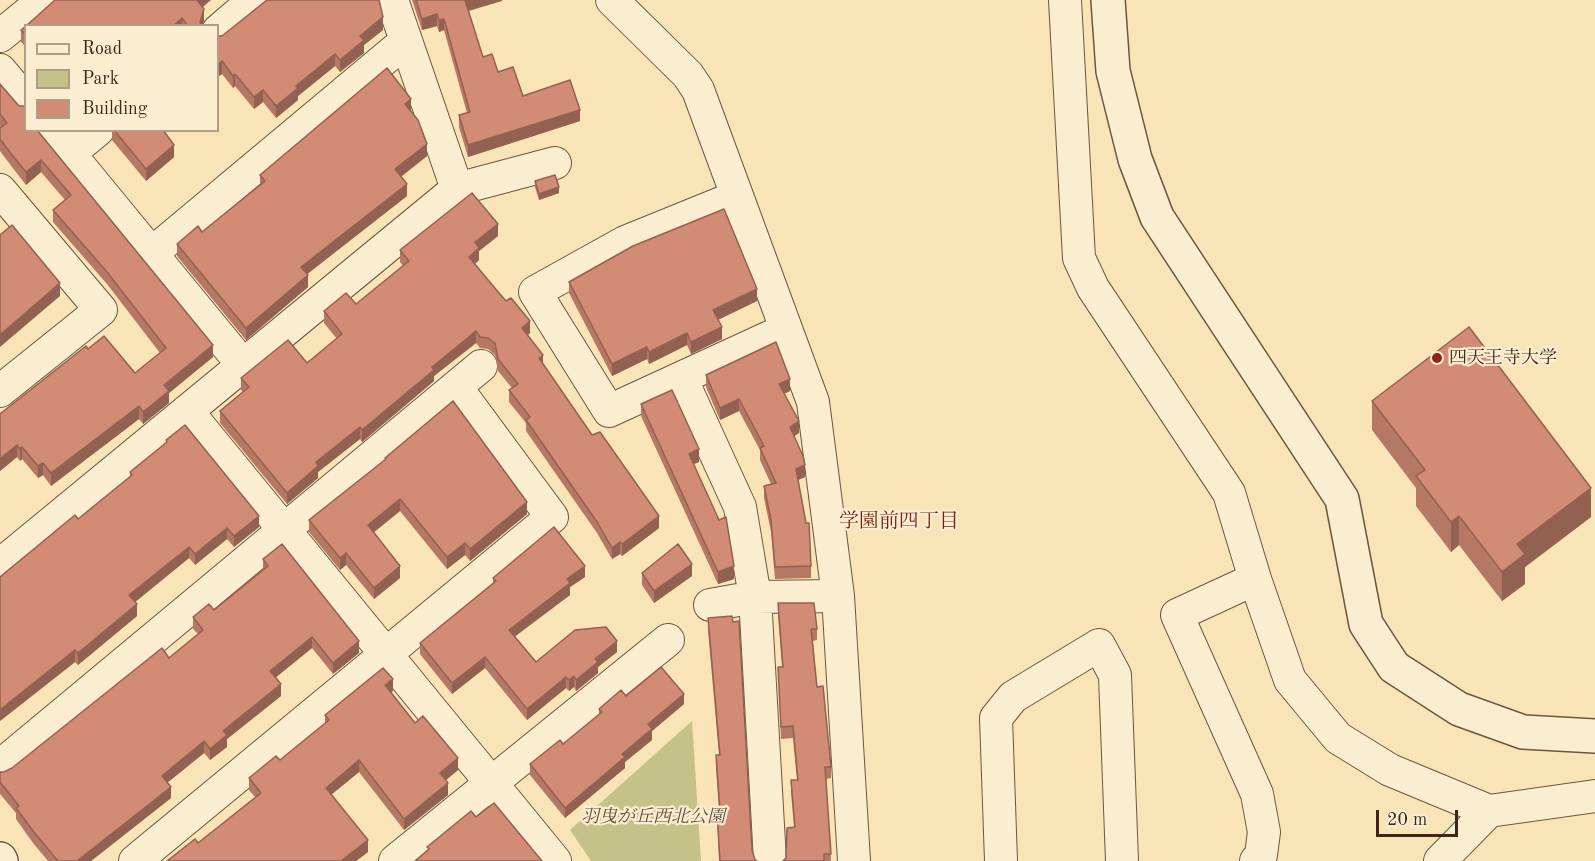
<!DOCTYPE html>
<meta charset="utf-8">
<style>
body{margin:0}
#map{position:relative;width:1595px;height:861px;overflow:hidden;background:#f8e4b6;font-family:"Old Standard TT",serif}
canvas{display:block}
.legend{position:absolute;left:24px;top:24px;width:195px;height:108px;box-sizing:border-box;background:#faedd0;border:2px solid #af9d87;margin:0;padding:8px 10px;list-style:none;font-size:18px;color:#3e261a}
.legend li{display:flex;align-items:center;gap:12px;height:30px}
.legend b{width:30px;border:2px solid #af9d87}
.scale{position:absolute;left:1376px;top:810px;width:82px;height:27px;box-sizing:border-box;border:3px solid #3e261a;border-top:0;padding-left:8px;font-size:18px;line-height:21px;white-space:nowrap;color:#3e261a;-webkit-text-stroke:4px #faedd0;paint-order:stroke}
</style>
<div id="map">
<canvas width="1595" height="861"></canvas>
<ul class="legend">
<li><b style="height:8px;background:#faedd0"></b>Road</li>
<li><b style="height:16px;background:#c4c289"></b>Park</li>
<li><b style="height:16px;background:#d28b74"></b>Building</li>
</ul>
<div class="scale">20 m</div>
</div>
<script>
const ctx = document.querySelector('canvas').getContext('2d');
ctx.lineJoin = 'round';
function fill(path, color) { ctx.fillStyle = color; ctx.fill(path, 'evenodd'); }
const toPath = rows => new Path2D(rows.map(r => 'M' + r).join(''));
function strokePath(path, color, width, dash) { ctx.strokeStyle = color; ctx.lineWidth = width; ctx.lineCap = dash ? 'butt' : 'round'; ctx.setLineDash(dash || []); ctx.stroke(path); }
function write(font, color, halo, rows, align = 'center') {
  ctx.font = font + ' "Old Standard TT","Noto Serif JP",serif'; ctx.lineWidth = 4.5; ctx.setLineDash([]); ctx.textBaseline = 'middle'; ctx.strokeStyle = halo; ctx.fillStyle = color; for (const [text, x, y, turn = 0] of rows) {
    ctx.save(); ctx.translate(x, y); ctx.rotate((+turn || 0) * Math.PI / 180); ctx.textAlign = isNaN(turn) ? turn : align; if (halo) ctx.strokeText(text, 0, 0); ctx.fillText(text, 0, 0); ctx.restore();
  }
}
const green = toPath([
 [692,721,701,861,591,861,570,830]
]);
const minor = toPath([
 [392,0,457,189],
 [612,0,688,75,698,90,813,402,838,596,854,861],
 [1065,0,1079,258,1093,288,1229,493,1255,579,1290,680,1338,738,1390,770,1489,811,1595,796],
 [218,31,254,0],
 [0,36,44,0],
 [0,70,26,101],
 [50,130,243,365],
 [69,154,98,130],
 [0,190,101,310,0,391],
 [736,197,625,242,535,292,609,411,785,330],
 [151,254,406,41],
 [681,378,740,507,755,597,770,861],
 [187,411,555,861],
 [0,565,457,189,555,163],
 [1255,579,1177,615,1257,794,1264,832,1261,855,1256,861],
 [710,605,755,597,838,596],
 [0,766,481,366],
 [135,861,552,517,456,387],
 [395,861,668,640],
 [1001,861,996,718,1013,697,1099,645,1115,675,1122,861],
 [1440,861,1489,811]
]);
const tertiary = toPath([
 [1108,0,1113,71,1135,159,1157,217,1342,499,1366,624,1394,667,1459,709,1523,732,1595,736],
 [0,859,1,861]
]);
const wall = toPath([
 [412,0,502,0,468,11,483,57,498,72,523,96,580,121,468,157,459,127,459,115,467,113,444,30,439,32,437,26,422,30],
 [202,7,204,21,202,26,26,26],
 [26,26,26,47,21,42,21,30],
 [383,30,364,45,364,53,340,72,335,66,298,96,298,100,276,118,263,102,254,109,235,86,233,88,222,74,219,76,218,74,218,36],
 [0,84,26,130,213,357,169,393,169,403,143,424,139,419,51,486,43,475,38,478,22,459,20,461,17,457,0,471,0,414,88,349,135,373,160,353,107,284,53,222,53,210,65,200,41,172,26,185,12,167,0,151,0,129,1,128,0,126],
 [411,111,427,156,401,177,407,196,307,274,308,287,246,340,177,256,177,244,202,232,260,186,260,175],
 [112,130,163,130,174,157,146,181,112,140],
 [535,181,559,193,539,200,535,187],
 [498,236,479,251,479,260,475,264,530,333,527,335,543,365,592,435,659,528,622,556,620,554,612,559,597,533,526,431,526,423,509,402,509,390,512,388,498,371,495,355,488,349,480,348,476,343,434,376,434,381,362,442,360,439,318,472,318,478,287,504,220,423,220,411,243,392,241,390,241,378,307,363,337,339,324,323,324,311,356,304,403,266,400,262,400,250],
 [569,282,757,301,718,320,722,339,691,354,687,345,649,364,647,359,612,376,569,293],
 [706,375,790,391,784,394,799,433,794,436,805,477,798,480,811,566,811,578,775,579,771,532,764,498,764,486,771,484,760,460,760,450,739,411,720,420,706,387],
 [1372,401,1591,517,1525,567,1525,584,1502,601,1459,545,1451,552,1416,506,1416,488,1372,430],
 [641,404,699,462,693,464,734,579,718,584,641,416],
 [166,440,259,527,234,547,227,539,195,565,189,558,135,602,137,616,78,665,75,662,0,721,78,519,130,477,130,472,166,443],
 [385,458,527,514,470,561,465,555,447,569,400,511,374,532,400,578,374,599,346,565,340,570,309,532,309,520,385,460],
 [263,559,359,653,333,674,312,648,275,678,281,696,227,739,227,747,210,760,204,753,167,783,171,798,91,861,48,861,33,843,16,819,16,813,0,794,0,772,4,772,12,768,169,658,198,634,193,629,193,617,214,610,263,570],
 [642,573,692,576,654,603,642,585],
 [585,577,570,587,570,595,515,636,536,662,617,652,598,667,598,673,576,691,574,687,569,691,566,688,527,720,485,668,452,694,420,654,420,643,493,583,493,578],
 [778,603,817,629,817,640,813,641,817,687,831,767,831,778,826,779,831,861,783,861,786,858,794,827,791,792,791,780,797,780,793,738,781,739,778,667,782,667,778,615],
 [708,618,752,850,755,860,757,861,719,861,717,812,719,811,716,767,716,755,719,755,708,630],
 [393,691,391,692,415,723,458,770,446,780,448,795,404,830,359,772,331,795,368,852,356,861,167,861,198,843,255,797,249,790,249,778,280,760,325,724,325,715],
 [684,704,652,731,652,740,625,762,625,768,565,818,530,775,530,764,563,744,599,714,599,709]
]);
const shadedWall = toPath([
 [197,0,211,0,197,12],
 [465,0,502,0,502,1,465,12],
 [204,9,204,21,202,26,200,22],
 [437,14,437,26,422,30,422,19],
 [383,17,383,30,364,45,364,53,340,72,340,60,360,36],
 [182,18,182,26,173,26],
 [444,19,444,30,439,32,439,20],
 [335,54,335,66,298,96,298,100,276,118,276,106,296,86],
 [222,61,222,74,219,76,219,64],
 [235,74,235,86,233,88,233,76],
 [263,90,263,102,254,109,254,97],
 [411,99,411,111,405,104],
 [580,110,580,121,468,157,468,145],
 [427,144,427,156,395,181,395,169],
 [174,145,174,157,146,181,146,169],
 [41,160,41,172,26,185,26,172],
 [407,184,407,196,301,279,301,267],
 [559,187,559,193,539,200,539,194],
 [498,224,498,236,479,251,479,260,469,268,469,257,475,242],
 [308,275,308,287,246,340,246,328],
 [60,283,60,296,0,347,0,335],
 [757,289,757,301,713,322,713,310],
 [530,321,530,333,522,340,522,328],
 [722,327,722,339,691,354,691,342],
 [476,331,476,343,434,376,434,381,362,442,362,430,432,367],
 [687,333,687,345,649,364,649,352],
 [213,345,213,357,169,393,169,403,143,424,143,412,164,385],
 [647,347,647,359,612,376,612,364],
 [543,355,543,366,539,358],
 [790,379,790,391,779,396,779,384],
 [739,399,739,411,720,420,720,408],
 [139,406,139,419,51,486,51,473],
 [799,421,799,433,790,439,790,427],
 [360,427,360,439,318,472,318,478,287,504,287,493,316,462],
 [17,445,17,457,0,471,0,459],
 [22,447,22,459,20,461,20,449],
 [699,449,699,462,689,466,689,454],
 [43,463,43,475,38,478,38,466],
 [805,465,805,477,796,481,796,469],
 [1591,488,1591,517,1525,567,1525,584,1502,601,1502,572,1517,544],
 [400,499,400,511,368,537,368,525],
 [527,502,527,514,470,561,470,549],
 [259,516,259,527,234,547,234,536],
 [659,516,659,528,622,556,622,544],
 [1459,516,1459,545,1451,552,1451,522],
 [227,528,227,539,195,565,195,554],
 [620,542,620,554,612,559,612,548],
 [465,543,465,555,447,569,447,557],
 [189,547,189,558,129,607,129,595],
 [346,553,346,565,340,570,340,558],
 [692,564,692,576,654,603,654,591],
 [400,566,400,578,374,599,374,588],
 [585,566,585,577,570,587,570,595,509,641,509,630,567,579],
 [734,566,734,579,718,584,718,572],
 [137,604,137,616,78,665,78,653],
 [312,637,312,648,270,682,270,671],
 [359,641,359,653,333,674,333,663],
 [617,641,617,652,598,667,598,673,576,691,576,680,595,659],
 [75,650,75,662,0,721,0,710],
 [485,657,485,668,452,694,452,683],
 [574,676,574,687,569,691,569,680],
 [566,677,566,688,527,720,527,709],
 [393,679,393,691,385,697,385,685],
 [281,684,281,696,227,739,227,747,210,760,210,749,223,731],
 [684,694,684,704,652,731,652,740,625,762,625,768,565,818,565,808,648,724],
 [204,741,204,753,162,787,162,776],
 [458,758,458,770,440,785,440,773],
 [359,760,359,772,326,799,326,788],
 [448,783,448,795,404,830,404,819],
 [171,787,171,798,91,861,77,861],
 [368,840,368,852,356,861,341,861]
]);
const building = toPath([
 [55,0,197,0,204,9,200,22,202,26,188,26,182,18,173,26,26,26,55,0],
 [267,0,379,0,383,17,360,36,364,40,340,60,335,54,296,86,298,88,276,106,263,90,254,97,235,74,233,76,222,61,219,64,218,62,218,36,222,36,267,0],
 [416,0,466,0,465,0,483,57,492,54,498,72,513,67,523,96,570,80,580,110,468,145,459,115,470,112,444,19,439,20,437,14,422,19,416,0],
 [26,26,26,35,21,30,26,26],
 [387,68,411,99,405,104,418,120,427,144,395,169,407,184,301,267,308,275,246,328,177,244,198,226,202,232,265,181,260,175,387,68],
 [0,84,19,106,26,106,26,130,37,130,213,345,164,385,169,391,143,412,139,406,51,473,43,463,38,466,22,447,20,449,17,445,0,459,0,414,86,346,88,349,104,336,135,373,166,348,107,272,53,210,71,195,41,160,26,172,12,155,0,139,0,128,7,123,0,114,0,84],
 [114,130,163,130,174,145,146,169,114,130],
 [555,175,559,187,539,194,535,181,555,175],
 [472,193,498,224,475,242,479,248,469,257,499,293,506,301,511,298,530,321,522,328,543,355,539,358,592,435,600,432,659,516,622,544,620,542,612,548,597,522,526,420,530,417,509,390,518,384,498,359,495,343,488,338,480,337,476,331,432,367,434,370,362,430,360,427,316,462,318,466,287,493,220,411,249,387,241,378,288,340,307,363,342,334,324,311,346,293,356,304,409,261,400,250,472,193],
 [724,209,757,289,713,310,722,327,691,342,687,333,649,352,647,347,612,364,569,282,633,246,724,209],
 [12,225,60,283,0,335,0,235,12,225],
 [1469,327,1591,488,1517,544,1525,554,1502,572,1459,516,1451,522,1416,476,1425,470,1372,401,1469,327],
 [776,342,790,379,779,384,799,421,790,427,803,456,805,465,796,469,806,523,809,523,811,566,775,567,771,520,764,486,776,483,760,448,764,446,739,399,720,408,706,375,776,342],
 [672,390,699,449,689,454,719,520,726,517,734,566,718,572,641,404,672,390],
 [453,401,527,502,470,549,465,543,447,557,400,499,368,525,400,566,374,588,346,553,340,558,309,520,386,459,385,458,453,401],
 [185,425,259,516,234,536,227,528,195,554,189,547,129,595,137,604,78,653,75,650,0,710,0,577,75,515,78,519,132,475,130,472,167,442,166,440,185,425],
 [554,527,585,566,567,579,570,583,509,630,536,662,575,630,606,627,617,641,595,659,598,662,576,680,574,676,569,680,566,677,527,709,485,657,452,683,420,643,496,581,493,578,554,527],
 [282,544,359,641,333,663,312,637,270,671,281,684,223,731,227,735,210,749,204,741,162,776,171,787,77,861,58,861,33,831,16,808,19,806,0,782,0,772,4,772,12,768,162,648,169,658,203,630,193,617,209,604,214,610,268,566,263,559,282,544],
 [678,544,692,564,654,591,642,573,678,544],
 [778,603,814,603,817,629,811,629,817,687,823,686,831,767,825,767,831,854,824,854,824,861,783,861,786,858,787,828,795,827,791,780,798,780,793,726,781,727,778,667,783,667,778,603],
 [732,616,733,622,739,621,752,850,755,860,757,861,720,861,717,812,720,811,716,755,720,755,708,618,732,616],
 [661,667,684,694,648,724,652,729,622,754,625,757,565,808,530,764,560,740,563,744,602,712,599,709,621,690,626,696,661,667],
 [383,668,393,679,385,685,415,723,423,716,458,758,440,773,448,783,404,819,359,760,326,788,368,840,341,861,167,861,195,839,198,843,261,793,249,778,276,756,280,760,329,720,325,715,383,668],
 [494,803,542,861,415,861,429,849,427,847,471,811,476,817,494,803]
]);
const markers = [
 [1437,358,6,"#8f2418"]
];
const poiNames = [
 ["四天王寺大学",1449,358]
];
const parkNames = [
 ["羽曳が丘西北公園",653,817]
];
const neighbourhoodNames = [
 ["学園前四丁目",899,522]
];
fill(green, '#c4c289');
strokePath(minor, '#6c5641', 34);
strokePath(tertiary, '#6c5641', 36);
strokePath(minor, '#faedd0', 32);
strokePath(tertiary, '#faedd0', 33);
fill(wall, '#b57864');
fill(shadedWall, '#936151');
fill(building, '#d28b74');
strokePath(building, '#936151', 1.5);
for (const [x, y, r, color] of markers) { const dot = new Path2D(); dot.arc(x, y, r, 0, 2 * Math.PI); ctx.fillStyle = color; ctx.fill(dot); strokePath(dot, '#faedd0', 2); }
write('18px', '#3e261a', '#faedd0', poiNames, 'left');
write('italic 18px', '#604d36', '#faedd0', parkNames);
write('20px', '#7a1f14', '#faedd0', neighbourhoodNames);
</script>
